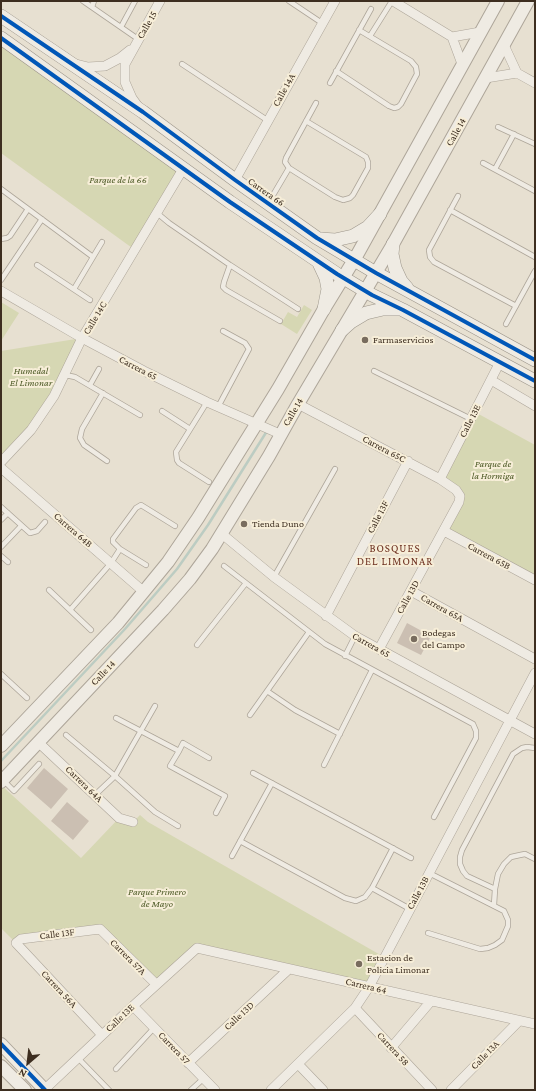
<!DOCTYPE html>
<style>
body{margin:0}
#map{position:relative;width:536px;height:1091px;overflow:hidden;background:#e7e0d1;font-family:"Crimson Pro",serif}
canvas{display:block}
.frame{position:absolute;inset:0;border:2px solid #3d2e20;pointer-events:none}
.north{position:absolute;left:8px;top:1043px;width:40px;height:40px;-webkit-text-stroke:3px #f7eed8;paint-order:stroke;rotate:208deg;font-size:11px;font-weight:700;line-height:16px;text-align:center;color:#3d2e20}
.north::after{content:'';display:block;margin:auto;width:14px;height:18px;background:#3d2e20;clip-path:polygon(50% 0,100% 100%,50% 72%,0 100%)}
</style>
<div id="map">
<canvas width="536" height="1091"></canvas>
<div class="frame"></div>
<div class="north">N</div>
</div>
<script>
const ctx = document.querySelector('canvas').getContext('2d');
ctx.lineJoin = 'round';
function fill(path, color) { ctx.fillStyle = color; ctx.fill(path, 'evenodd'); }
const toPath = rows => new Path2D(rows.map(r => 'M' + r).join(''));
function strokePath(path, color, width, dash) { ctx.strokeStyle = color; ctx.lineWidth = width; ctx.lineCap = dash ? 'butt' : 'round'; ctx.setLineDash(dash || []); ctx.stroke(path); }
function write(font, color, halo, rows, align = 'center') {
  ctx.font = font + ' "Crimson Pro",serif'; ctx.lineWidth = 4; ctx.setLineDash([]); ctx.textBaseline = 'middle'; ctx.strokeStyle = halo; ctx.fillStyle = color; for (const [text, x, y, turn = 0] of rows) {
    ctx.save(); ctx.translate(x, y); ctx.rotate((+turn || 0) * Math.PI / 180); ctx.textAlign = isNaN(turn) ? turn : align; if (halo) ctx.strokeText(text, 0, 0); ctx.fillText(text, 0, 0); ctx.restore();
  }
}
const green = toPath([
 [1,38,183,169,135,250,1,153],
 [1,302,19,313,1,341],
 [304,305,312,310,297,334,281,324,288,312,297,317],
 [82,338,54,396,1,462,1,351],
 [475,412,535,445,535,580,444,531,460,496,440,479],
 [1,785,81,858,119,818,133,822,140,815,148,822,384,957,369,987,197,948,156,984,100,929,16,943,1,928]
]);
const stream = toPath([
 [1,761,125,629,177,569,208,525,267,431]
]);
const building = toPath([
 [407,623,431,636,421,655,397,643],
 [44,768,68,789,51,809,27,788],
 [67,802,89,821,73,840,51,821]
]);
const service = toPath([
 [83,1,138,39],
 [289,1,322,23],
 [92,7,94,1],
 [121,27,135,1],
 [370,36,392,1],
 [182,64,267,120],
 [336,71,389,106,394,108,398,107,401,104,417,74,416,67,411,61,359,30],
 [330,83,371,9],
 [306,121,366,157,368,162,368,168,353,195,350,198,343,200,335,197,289,168,285,162,286,158,316,103],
 [498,127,535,144],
 [483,163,535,191],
 [495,169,514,134],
 [1,189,93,257],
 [458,196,429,250,430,257,434,262,516,306],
 [269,202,289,168],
 [450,210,535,257],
 [157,213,169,223,230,265,298,309],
 [1,239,7,238,10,236,28,209],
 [37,265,90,300],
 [230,265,224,282,223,287,226,290,280,321],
 [1,280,42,219],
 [74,289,102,242],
 [506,324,535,271],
 [374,371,471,419],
 [65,375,75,377,140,415],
 [90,385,99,369],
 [103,393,82,429,80,438,84,445,107,461],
 [207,402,176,452,177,460,179,463,209,482],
 [218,407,249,349,245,343,223,331],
 [162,411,190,429],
 [1,507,30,533,37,531,45,522],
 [1,520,8,513],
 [1,547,21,526],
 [120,549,146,565],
 [1,556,8,562],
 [224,566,325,644,473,724,476,731,476,738,434,817],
 [274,577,335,469],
 [49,590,91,630],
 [70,610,111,563,120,549,113,542,113,539,136,508,141,505,175,526],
 [197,645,246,583],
 [345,656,355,636],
 [1,674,27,698],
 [267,691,295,710,340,734],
 [250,715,309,632],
 [116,718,179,751,170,766,225,796,216,813],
 [66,735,115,776,155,812,178,826],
 [179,751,183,743,209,758],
 [324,765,372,670],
 [253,773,411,858],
 [4,781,14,791,39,764],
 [95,795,115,776,155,706],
 [240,841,345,898,356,901,365,897,372,888,393,848],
 [232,856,272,783],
 [372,888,410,909],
 [495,889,467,876,463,871,460,864,460,857,462,850,513,754,522,748,527,747,535,748],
 [494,905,495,889,498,874,504,864,511,857,520,855,525,854,535,859],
 [428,933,480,949,488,948,495,945,502,940,508,926,508,920,504,911,429,873],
 [78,1058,109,1090],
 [116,1069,154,1028],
 [191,1090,203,1079]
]);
const minor = toPath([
 [393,1,452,37,462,64],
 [452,37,480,32],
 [504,45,517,73,535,83],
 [76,64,88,67,105,66,120,58,130,50],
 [486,78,517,73],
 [137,105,132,98,125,82,125,64,160,1],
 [235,180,335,1],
 [1,291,82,338,144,371,207,402,280,434],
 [491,380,535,406],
 [298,404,440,479,456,490,460,496,459,502,379,649],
 [1,462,31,430,54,396,82,338,183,169],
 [1,468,144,592],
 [440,479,500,362],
 [444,531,535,580],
 [222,534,274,577,355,636,535,734],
 [411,591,535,659],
 [326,616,408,461],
 [38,742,119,818,133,822],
 [133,1006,215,1090],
 [355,1008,432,1090],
 [102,1035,16,943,21,939,100,929,156,984],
 [391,1048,431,1001],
 [188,1063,289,969],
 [298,1064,323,1090],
 [44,1090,133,1006,197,948,535,1024],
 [271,1090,355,1008,369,987,535,673],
 [451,1090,519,1021]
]);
const tertiary = toPath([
 [1,746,118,623,168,562,198,518,278,389,324,309,357,255,498,1],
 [1,782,163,610,190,579,212,549,269,456,298,404,393,244,528,1],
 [1,1044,45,1090],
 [1,1066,25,1090]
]);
const secondary = toPath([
 [1,16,143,112,235,180,317,238,376,273,535,360],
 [1,38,230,202,337,274,372,295,403,310,535,381],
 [320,239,335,240,353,236,368,227,380,214],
 [393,244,392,254,395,268,401,281,407,288],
 [319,263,326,278,328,289,324,309],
 [342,330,351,322,366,313,383,309,398,309]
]);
const cycleway = toPath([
 [1,16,143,112,235,180,317,238,376,273,535,360],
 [1,38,230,202,337,274,372,295,403,310,535,381],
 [1,1044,45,1090]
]);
const markers = [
 [365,340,4,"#786c5e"],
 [244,524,4,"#786c5e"],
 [414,639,4,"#786c5e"],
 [359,964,4,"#786c5e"]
];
const streetNames = [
 ["Calle 15",147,25,-60],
 ["Calle 14A",284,90,-61],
 ["Calle 14",456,132,-61],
 ["Carrera 66",266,192,35],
 ["Calle 14C",95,318,-59],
 ["Carrera 65",138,368,27],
 ["Calle 14",293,412,-60],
 ["Calle 13E",470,421,-63],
 ["Carrera 65C",384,449,28],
 ["Calle 13F",378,517,-62],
 ["Carrera 64B",73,530,41],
 ["Carrera 65B",489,556,28],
 ["Calle 13D",408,597,-61],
 ["Carrera 65A",442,608,29],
 ["Carrera 65",371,645,29],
 ["Calle 14",103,673,-46],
 ["Carrera 64A",84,784,44],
 ["Calle 13B",418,893,-62],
 ["Calle 13F",57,934,-7],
 ["Carrera 57A",128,957,45],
 ["Carrera 64",366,986,13],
 ["Carrera 56A",59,989,47],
 ["Calle 13D",239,1016,-43],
 ["Calle 13E",120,1018,-44],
 ["Carrera 57",174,1048,46],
 ["Carrera 58",393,1049,47],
 ["Calle 13A",485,1055,-46]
];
const parkNames = [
 ["Parque de la 66",118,180],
 ["Humedal",31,371],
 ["El Limonar",31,383],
 ["Parque de",493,464],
 ["la Hormiga",493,476],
 ["Parque Primero",157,892],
 ["de Mayo",157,904]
];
const poiNames = [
 ["Farmaservicios",373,340],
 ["Tienda Duno",252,524],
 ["Bodegas",422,633],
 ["del Campo",422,645],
 ["Estacion de",367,958],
 ["Policia Limonar",367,970]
];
const neighbourhoodNames = [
 ["BOSQUES",395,549],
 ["DEL LIMONAR",395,562]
];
fill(green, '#d6d7b3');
strokePath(stream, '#bcccc2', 2.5);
fill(building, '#cbbfb2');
strokePath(service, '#ada599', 6);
strokePath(minor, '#ada599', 10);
strokePath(tertiary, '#ada599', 14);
strokePath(secondary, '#9c958a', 14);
strokePath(service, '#efebe3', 4.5);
strokePath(minor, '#efebe3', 9);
strokePath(tertiary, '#efebe3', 12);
strokePath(secondary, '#efebe3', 13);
strokePath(cycleway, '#0057b8', 4);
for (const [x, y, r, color] of markers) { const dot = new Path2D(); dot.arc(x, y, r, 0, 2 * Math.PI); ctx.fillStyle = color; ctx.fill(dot); strokePath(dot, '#f7eed8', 1.5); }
write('10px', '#3d2e20', '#f7eed8', streetNames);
write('italic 10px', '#4d5a26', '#f7eed8', parkNames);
write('10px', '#3d2e20', '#f7eed8', poiNames, 'left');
ctx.letterSpacing = '1px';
write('11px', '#6b2e1e', '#f7eed8', neighbourhoodNames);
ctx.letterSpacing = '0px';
</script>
